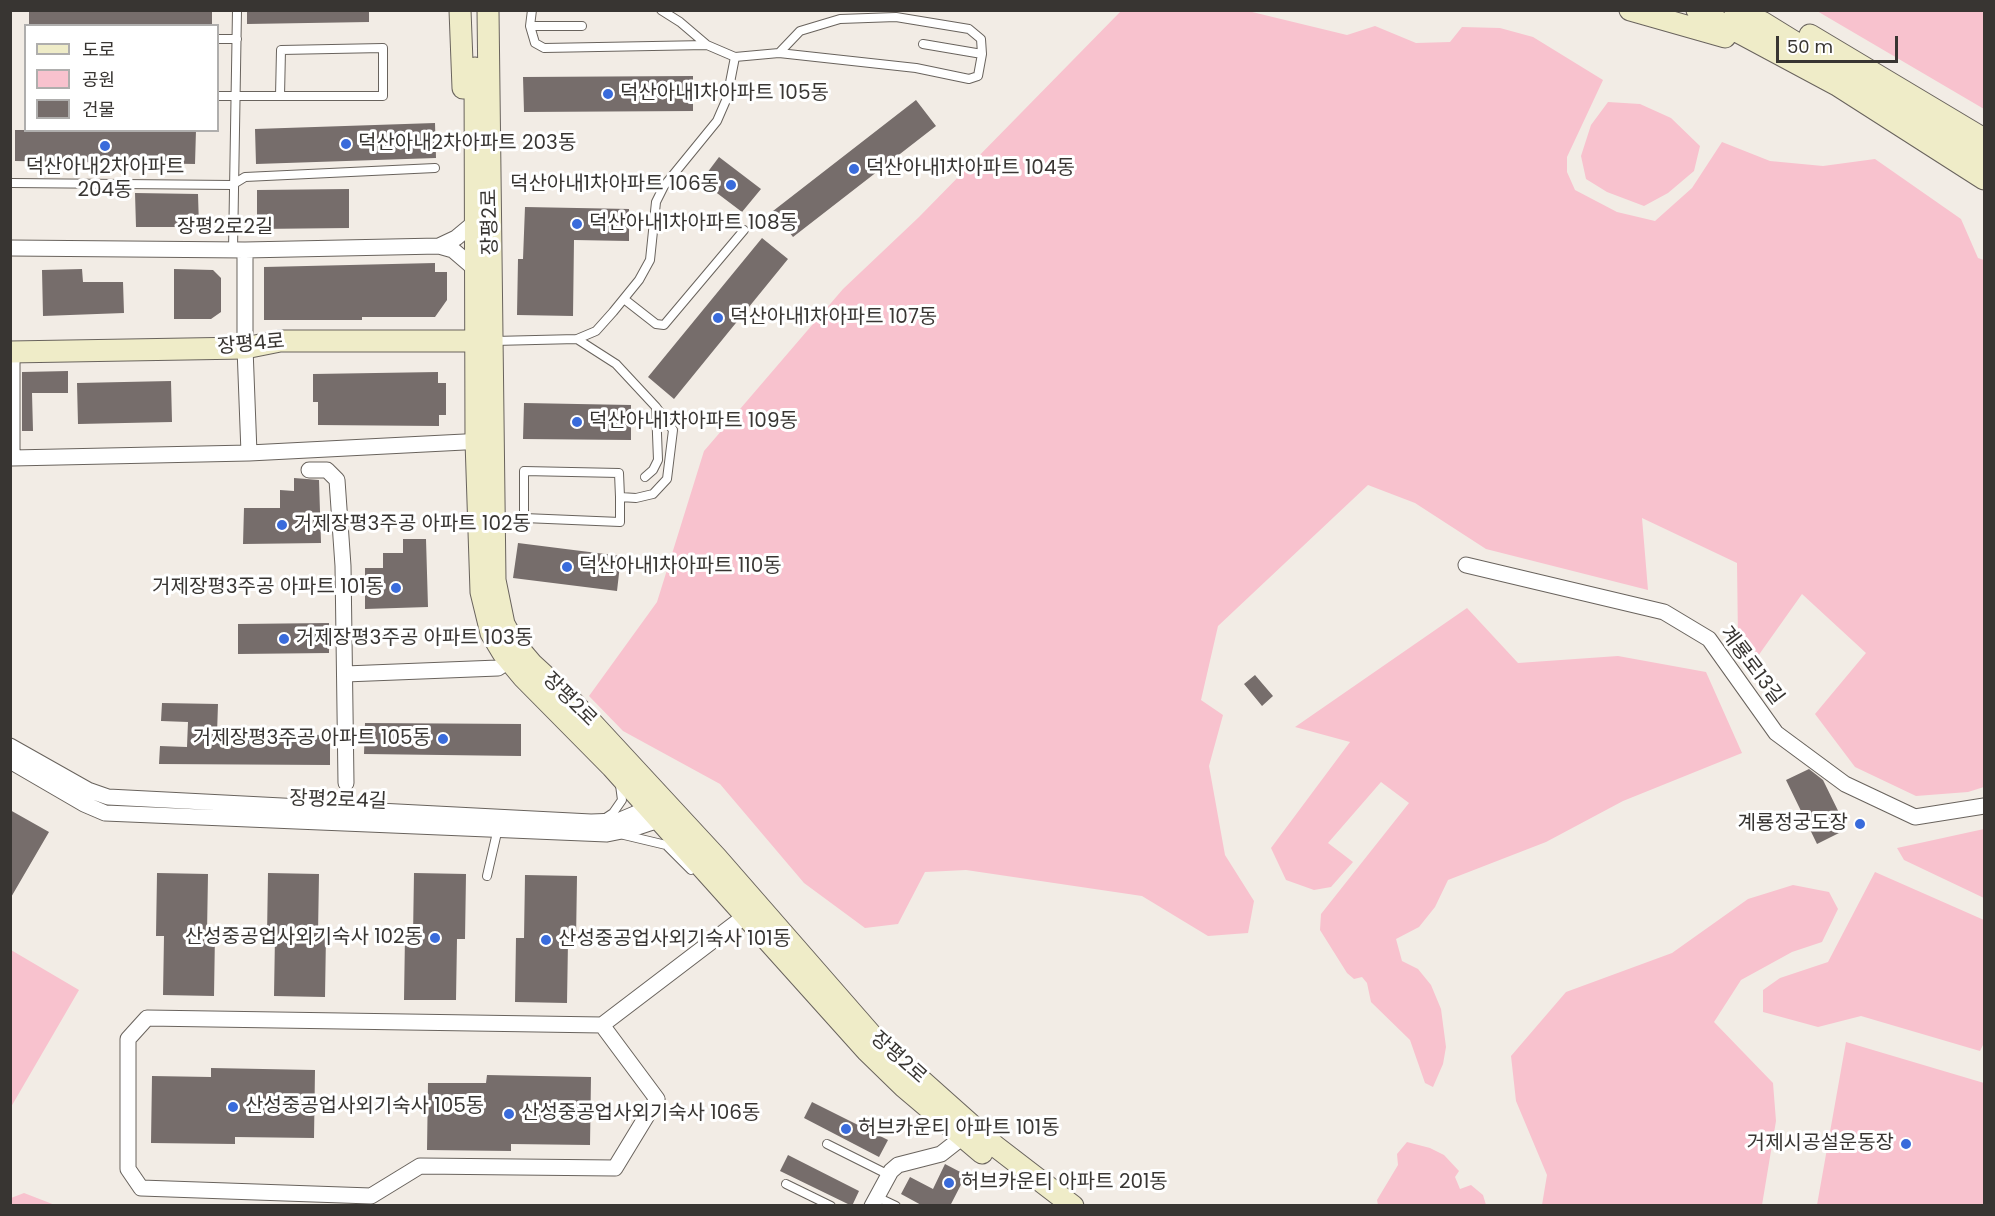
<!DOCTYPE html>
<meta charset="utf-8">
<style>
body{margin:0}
#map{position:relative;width:1995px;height:1216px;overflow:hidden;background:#f2ece5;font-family:Poppins,"Noto Sans KR",sans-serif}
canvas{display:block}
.frame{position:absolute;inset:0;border:12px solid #383532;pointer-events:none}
.legend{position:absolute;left:24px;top:24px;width:195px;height:108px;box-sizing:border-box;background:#fff;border:2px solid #afaead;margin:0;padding:8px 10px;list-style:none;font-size:18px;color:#383532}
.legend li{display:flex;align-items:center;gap:12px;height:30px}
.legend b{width:30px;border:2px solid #afaead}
.scale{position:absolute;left:1776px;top:36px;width:122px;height:27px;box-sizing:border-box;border:3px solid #383532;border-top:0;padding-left:8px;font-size:18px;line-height:21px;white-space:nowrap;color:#383532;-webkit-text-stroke:4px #fff;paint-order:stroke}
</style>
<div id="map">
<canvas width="1995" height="1216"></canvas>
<div class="frame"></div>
<ul class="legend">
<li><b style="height:8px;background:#efecc8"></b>도로</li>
<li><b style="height:16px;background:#f8c2ce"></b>공원</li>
<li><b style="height:16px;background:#766d6b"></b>건물</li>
</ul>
<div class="scale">50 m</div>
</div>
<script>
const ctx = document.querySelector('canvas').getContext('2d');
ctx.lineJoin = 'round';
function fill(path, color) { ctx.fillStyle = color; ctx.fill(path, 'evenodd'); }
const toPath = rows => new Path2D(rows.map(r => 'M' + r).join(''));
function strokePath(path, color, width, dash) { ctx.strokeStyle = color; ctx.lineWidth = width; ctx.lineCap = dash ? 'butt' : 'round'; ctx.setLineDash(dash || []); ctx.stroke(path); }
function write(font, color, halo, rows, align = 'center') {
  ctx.font = font + ' Poppins,"Noto Sans KR",sans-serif'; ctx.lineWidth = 6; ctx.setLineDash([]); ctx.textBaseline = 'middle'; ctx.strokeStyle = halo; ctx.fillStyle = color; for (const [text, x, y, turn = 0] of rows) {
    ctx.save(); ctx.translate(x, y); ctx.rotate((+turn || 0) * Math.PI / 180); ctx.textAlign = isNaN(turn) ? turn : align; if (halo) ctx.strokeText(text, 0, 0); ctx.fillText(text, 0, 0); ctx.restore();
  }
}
const green = toPath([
 [1121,11,1248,11,1347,35,1375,26,1416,43,1450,42,1462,27,1500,28,1533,37,1603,80,1567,157,1567,172,1575,190,1617,212,1655,221,1692,188,1722,142,1770,161,1823,166,1875,159,1961,219,1978,258,1984,260,1984,787,1968,792,1916,796,1855,767,1815,714,1866,653,1802,594,1758,656,1738,641,1737,563,1642,518,1648,590,1486,549,1415,503,1368,485,1218,626,1201,700,1223,715,1209,766,1225,855,1254,901,1248,933,1208,936,1142,896,966,870,925,872,898,924,865,928,804,883,720,784,623,731,589,696,657,602,704,451,843,289,919,217],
 [1817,11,1984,11,1984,109],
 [1608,102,1640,104,1671,118,1700,146,1694,171,1668,193,1644,206,1607,192,1586,179,1581,156,1591,125],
 [1467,608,1518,663,1618,656,1706,672,1742,753,1623,801,1546,842,1448,880,1435,907,1419,927,1396,939,1402,961,1418,969,1431,985,1441,1009,1446,1047,1443,1064,1433,1087,1425,1083,1410,1040,1371,1002,1367,983,1362,977,1354,979,1347,973,1320,930,1321,914,1409,803,1381,782,1328,843,1353,862,1331,887,1314,890,1286,880,1271,848,1350,742,1295,727],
 [1984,829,1984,898,1904,860,1897,848],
 [1875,872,1984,920,1984,1043,1980,1051,1861,1016,1818,1027,1763,1012,1763,990,1780,978,1828,962],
 [1793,885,1829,892,1838,909,1822,942,1792,952,1741,980,1714,1022,1773,1083,1776,1121,1762,1205,1542,1205,1547,1175,1516,1101,1511,1056,1566,992,1672,953,1748,899],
 [11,950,79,990,11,1107],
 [1846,1042,1984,1083,1984,1205,1817,1205],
 [1407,1142,1430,1148,1444,1155,1459,1171,1455,1177,1460,1189,1471,1185,1483,1195,1486,1205,1378,1205,1377,1200,1398,1165,1397,1154],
 [24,1193,55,1205,11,1205,11,1198]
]);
const building = toPath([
 [29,10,212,10,212,24,29,25],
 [247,10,369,10,369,22,247,24],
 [693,76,693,111,524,112,523,77],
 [916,100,936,126,793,237,773,211],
 [435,123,436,158,256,164,255,129],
 [15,130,196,130,195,164,15,161],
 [719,157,761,189,742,212,701,181],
 [349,189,349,228,257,229,257,190],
 [135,193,198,194,199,227,136,227],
 [525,207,629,209,629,241,574,240,573,316,517,315,518,259,523,259],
 [762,238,788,259,674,399,648,377],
 [435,263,435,272,447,272,447,300,435,317,362,317,362,320,264,320,264,267],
 [82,269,83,282,123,282,124,313,43,316,42,270],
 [174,269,213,270,221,278,221,312,211,319,174,319],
 [68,371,68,393,32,393,33,431,22,431,22,372],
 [438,372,438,383,446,383,446,415,439,415,439,426,318,425,318,402,313,402,313,374],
 [171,381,172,422,78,424,77,383],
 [524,403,631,405,631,440,523,439],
 [294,478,319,480,321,543,243,544,244,508,280,508,280,490,294,491],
 [403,539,426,539,428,607,365,609,365,568,383,568,383,553,403,553],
 [518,543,621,556,617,591,513,578],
 [329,623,329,653,238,654,238,624],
 [1255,675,1273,696,1262,706,1244,684],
 [162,703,218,704,217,734,330,735,330,765,159,764,160,746,187,747,188,722,161,721],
 [365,723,521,724,521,756,364,754],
 [1809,769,1823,780,1847,829,1817,844,1786,780],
 [10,810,49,832,10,899],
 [157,873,208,874,207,933,215,933,214,996,163,995,164,936,156,936],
 [268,873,319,874,318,934,326,934,325,997,274,996,275,936,267,936],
 [414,873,466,874,465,939,457,939,456,1000,404,1000,405,936,413,936],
 [525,875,577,876,576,941,568,941,567,1003,515,1002,516,938,524,938],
 [211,1068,315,1070,314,1138,235,1137,235,1144,151,1143,152,1076,211,1077],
 [487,1075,591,1077,590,1145,511,1144,511,1151,427,1150,428,1083,486,1083],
 [812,1102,888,1140,879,1157,804,1118],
 [788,1155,859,1191,852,1206,780,1171],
 [945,1164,966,1175,950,1206,923,1206,901,1194,910,1177,933,1189]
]);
const lane = toPath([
 [532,10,530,26,535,43,544,48,707,45],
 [661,10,680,22,707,45,735,57,779,53,916,68,969,79,978,76,982,54,981,39,969,29,896,17,840,19,800,31,779,53],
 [530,26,582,26],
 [218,39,237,39],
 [923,44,982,54],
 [218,96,383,96,383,48,281,50,280,96],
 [12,183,232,185,245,177,435,168],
 [233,250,237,10],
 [624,299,656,324,664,325,744,230],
 [577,339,616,364,656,407,673,430,667,479,653,494,636,498,620,497,619,473,524,471,524,518,620,522,620,497],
 [494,341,577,339,596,331,613,312,639,280,650,260,656,202,664,186,717,121,727,98,735,57],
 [645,477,653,470,658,460,656,408],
 [604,819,613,813,622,800,620,785],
 [624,835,666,845,691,870],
 [487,876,498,828],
 [827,1144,889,1175],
 [786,1184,831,1206],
 [877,1197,896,1206]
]);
const street = toPath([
 [439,246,456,238,474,223],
 [10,248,245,250,439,246,453,250,474,268],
 [245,250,245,348,249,453],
 [12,351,12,458,249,453,484,441],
 [309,470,327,470,337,480,343,566,346,783],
 [1466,565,1664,612,1709,639,1776,733,1845,784,1915,817,1984,806],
 [345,674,498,668,517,655],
 [10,746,88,790,108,797,591,822,618,821,637,813,653,801],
 [10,761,84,804,105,813,607,834,632,829,650,823,664,812],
 [602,1025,657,1099,615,1168,420,1166,371,1196,141,1188,128,1169,128,1039,147,1018,602,1025,753,910],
 [872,1206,891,1171,898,1165,941,1154,969,1132]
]);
const secondary = toPath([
 [460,10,463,88],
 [488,10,495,580,504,624,515,644,532,664,569,698,717,858,875,1039,995,1146,1073,1206],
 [1630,10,1725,37],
 [1697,10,1837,85,1984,179],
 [1735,10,1762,22,1984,159],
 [1810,35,1984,139],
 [475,68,476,441,481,592,491,633,503,653,523,677,612,767,867,1051,904,1087,982,1153],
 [10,352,245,348,280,341,486,341]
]);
const markers = [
 [608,94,6,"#396bdb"],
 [346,144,6,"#396bdb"],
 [105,146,6,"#396bdb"],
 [854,169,6,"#396bdb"],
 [731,185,6,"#396bdb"],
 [577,224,6,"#396bdb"],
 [718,318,6,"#396bdb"],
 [577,422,6,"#396bdb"],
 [282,525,6,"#396bdb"],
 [567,567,6,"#396bdb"],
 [396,588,6,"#396bdb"],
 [284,639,6,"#396bdb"],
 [443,739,6,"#396bdb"],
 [1860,824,6,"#396bdb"],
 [435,938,6,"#396bdb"],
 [546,940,6,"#396bdb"],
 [233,1107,6,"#396bdb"],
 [509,1114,6,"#396bdb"],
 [846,1129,6,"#396bdb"],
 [1906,1144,6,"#396bdb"],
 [949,1183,6,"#396bdb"]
];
const poiNames = [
 ["덕산아내1차아파트 105동",620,94],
 ["덕산아내2차아파트 203동",358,144],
 ["덕산아내2차아파트",105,168,"center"],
 ["204동",105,191,"center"],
 ["덕산아내1차아파트 104동",866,169],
 ["덕산아내1차아파트 106동",719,185,"right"],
 ["덕산아내1차아파트 108동",589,224],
 ["덕산아내1차아파트 107동",730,318],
 ["덕산아내1차아파트 109동",589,422],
 ["거제장평3주공 아파트 102동",294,525],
 ["덕산아내1차아파트 110동",579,567],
 ["거제장평3주공 아파트 101동",384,588,"right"],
 ["거제장평3주공 아파트 103동",296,639],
 ["거제장평3주공 아파트 105동",431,739,"right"],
 ["계룡정궁도장",1848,824,"right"],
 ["산성중공업사외기숙사 102동",423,938,"right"],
 ["산성중공업사외기숙사 101동",558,940],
 ["산성중공업사외기숙사 105동",245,1107],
 ["산성중공업사외기숙사 106동",521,1114],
 ["허브카운티 아파트 101동",858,1129],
 ["거제시공설운동장",1894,1144,"right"],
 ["허브카운티 아파트 201동",961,1183]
];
const streetNames = [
 ["장평2로",491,222,-91],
 ["장평2로2길",225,228],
 ["장평4로",251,345,-5],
 ["계룡로13길",1751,666,53],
 ["장평2로",569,700,45],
 ["장평2로4길",338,801,2],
 ["장평2로",898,1058,42]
];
fill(green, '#f8c2ce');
fill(building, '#766d6b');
strokePath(lane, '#69635d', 10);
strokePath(street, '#69635d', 17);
strokePath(secondary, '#69635d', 23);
strokePath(lane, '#fff', 8);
strokePath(street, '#fff', 15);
strokePath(secondary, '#efecc8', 21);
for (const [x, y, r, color] of markers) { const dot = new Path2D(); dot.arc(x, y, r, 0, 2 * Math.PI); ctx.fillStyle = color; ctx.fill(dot); strokePath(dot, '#fff', 2); }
write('20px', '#383532', '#fff', poiNames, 'left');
write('20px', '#383532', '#fff', streetNames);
</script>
